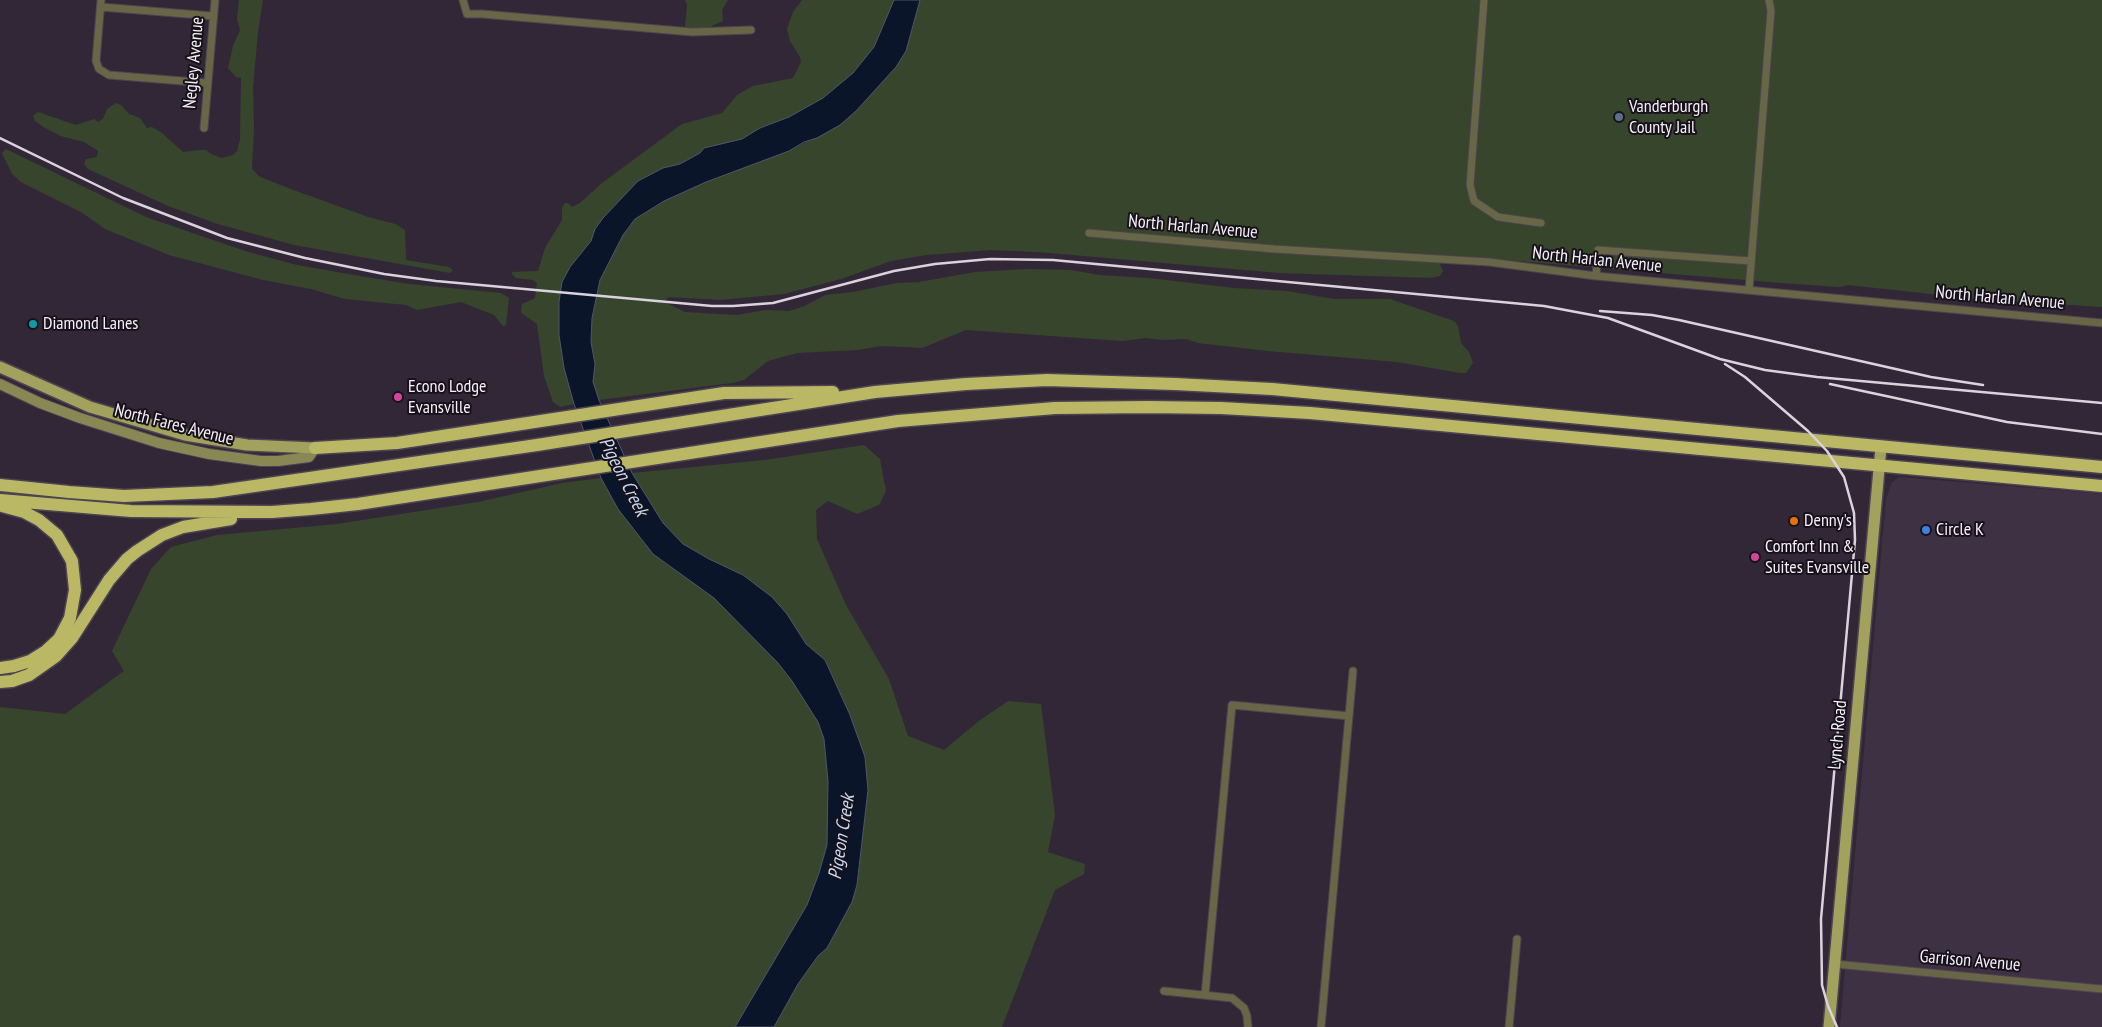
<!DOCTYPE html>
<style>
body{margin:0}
canvas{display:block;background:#322736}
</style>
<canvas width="2102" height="1027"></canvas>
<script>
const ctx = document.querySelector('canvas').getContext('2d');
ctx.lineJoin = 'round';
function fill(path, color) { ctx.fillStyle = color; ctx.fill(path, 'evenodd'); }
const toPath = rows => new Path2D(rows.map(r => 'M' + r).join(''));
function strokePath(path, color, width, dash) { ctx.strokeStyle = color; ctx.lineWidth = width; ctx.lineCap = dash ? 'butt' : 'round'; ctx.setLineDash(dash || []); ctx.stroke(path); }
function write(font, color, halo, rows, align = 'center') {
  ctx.font = font + ' "PT Sans Narrow",sans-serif'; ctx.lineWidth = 4; ctx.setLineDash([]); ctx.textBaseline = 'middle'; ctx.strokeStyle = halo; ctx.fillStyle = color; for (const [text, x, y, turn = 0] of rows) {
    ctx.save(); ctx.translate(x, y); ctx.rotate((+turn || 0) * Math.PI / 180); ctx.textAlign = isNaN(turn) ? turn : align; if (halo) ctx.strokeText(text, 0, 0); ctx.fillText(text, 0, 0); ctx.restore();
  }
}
const built = toPath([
 [1899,477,2102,494,2102,1027,1840,1027,1886,499,1892,482]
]);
const green = toPath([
 [239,0,263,0,258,32,253,87,254,127,252,169,260,177,291,189,368,217,395,224,405,230,406,260,449,267,453,270,450,273,294,245,218,224,168,206,88,169,84,164,86,159,97,157,98,151,84,142,61,136,45,128,35,121,33,116,38,112,76,125,94,119,98,122,103,119,107,109,116,103,121,105,129,114,140,118,147,128,152,127,162,133,183,152,200,150,206,150,211,154,222,158,233,155,237,151,240,140,241,78,236,77,228,68,233,46,240,30,237,19],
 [685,0,728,0,722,10,723,21,708,28,697,29,685,27,687,4],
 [802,0,894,0,874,47,853,73,823,98,789,117,760,128,742,139,704,148,700,153,680,164,663,168,638,181,603,218,595,229,591,241,570,267,559,335,564,368,574,404,560,407,553,402,544,376,537,324,521,313,522,304,535,298,537,283,533,280,516,278,512,274,512,272,538,271,545,248,562,220,562,208,565,203,568,203,572,207,580,203,602,183,682,124,722,113,737,95,753,86,793,78,801,62,800,57,790,41,787,29,793,12],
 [920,0,2102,0,2102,307,1977,299,1848,285,1839,287,1781,283,1446,255,1440,265,1443,271,1440,276,1429,278,1279,273,1038,252,990,250,927,255,891,261,841,279,784,294,720,300,668,297,664,302,685,312,737,315,766,310,789,311,805,306,825,295,853,292,897,283,919,282,975,272,1027,269,1071,270,1099,275,1149,278,1234,288,1287,291,1334,299,1390,299,1454,321,1458,326,1461,343,1469,352,1473,363,1466,373,1460,373,1397,362,1268,351,1198,343,1186,339,1163,340,1146,338,1122,341,966,330,922,348,881,346,858,350,797,353,768,361,744,380,732,383,599,400,593,382,595,364,591,342,592,318,600,280,623,235,635,219,664,201,706,182,789,151,840,125,896,67,906,51],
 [6,149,146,217,245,251,297,265,354,275,409,284,501,293,509,298,506,325,503,326,494,315,461,302,417,310,406,305,345,299,311,289,263,280,169,255,105,229,81,212,21,182,12,174,2,153],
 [864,445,880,459,886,491,879,505,857,514,828,501,816,510,817,539,846,605,889,679,908,736,944,750,979,721,1008,701,1041,704,1055,815,1048,852,1085,864,1084,874,1055,890,1002,1027,774,1027,798,984,818,956,827,948,852,902,857,885,868,790,865,757,850,715,825,660,806,644,787,614,709,559,683,544,672,533,663,523,632,473,765,460],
 [601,478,618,509,653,554,714,598,778,663,792,681,818,722,824,739,828,781,827,845,819,873,807,905,735,1027,0,1027,0,707,65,714,124,671,112,651,151,569,171,547,217,535,337,524,478,502,562,483]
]);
const water = toPath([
 [894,0,920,0,906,51,896,67,856,111,840,125,817,138,804,142,789,151,706,182,664,201,635,219,623,235,600,280,592,318,591,342,595,364,593,382,599,400,632,473,663,523,683,544,709,559,743,575,772,597,787,614,806,644,825,660,850,715,865,757,868,790,857,885,852,902,827,948,818,956,798,984,774,1027,735,1027,807,905,819,873,827,845,828,781,824,739,818,722,792,681,778,663,714,598,653,554,618,509,601,478,574,404,564,368,559,335,559,302,562,282,570,267,591,241,595,229,603,218,638,181,663,168,680,164,700,153,704,148,742,139,760,128,789,117,823,98,853,73,874,47,894,0]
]);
const street = toPath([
 [101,0,96,61,99,69,109,75,207,83],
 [463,0,467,14,482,14,692,32,751,30],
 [1484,0,1470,185,1474,201,1498,217,1541,223],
 [101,7,213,16],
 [204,128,215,0],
 [1089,233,1274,249,1489,262,1596,276,2102,323],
 [1596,276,1598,250,1751,261],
 [1749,290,1771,11,1769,0],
 [1835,964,2102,989],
 [1164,991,1232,998,1244,1008,1247,1016,1248,1027],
 [1205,995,1232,705,1349,716],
 [1321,1027,1353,671],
 [1509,1027,1517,939]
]);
const secondary = toPath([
 [0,384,40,403,80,418,159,443,209,454,261,461,278,461,309,457,315,448]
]);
const primary = toPath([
 [0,367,90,407,185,435,247,445,315,448],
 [1829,1027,1881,447]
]);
const highway = toPath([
 [315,448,397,443,724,393,833,392],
 [0,485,69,492,124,496,213,492,537,445,875,392,966,384,1047,380,1175,384,1272,389,2102,467],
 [0,500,131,511,272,512,311,509,358,504,898,421,1055,408,1148,407,1221,408,1310,413,2102,486],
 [0,668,14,666,30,661,46,651,59,639,70,618,75,590,72,561,57,535,39,520,24,512,2,506],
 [0,682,12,681,29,675,56,656,72,638,109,580,127,559,137,551,162,535,183,527,231,519]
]);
const rail = toPath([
 [0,138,123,198,227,238,305,258,384,274,436,281,712,306,733,306,773,303,894,271,935,264,990,259,1053,260,1544,306,1608,318,1720,359,1765,370,1817,377,2102,403],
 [1600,311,1652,315,1679,320,1931,377,1983,385],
 [1725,364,1745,377,1808,431,1827,451,1844,477,1854,513,1855,540,1821,919,1822,985,1828,1006,1837,1027],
 [1830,384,2007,422,2102,434]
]);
const markers = [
 [1619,117,5,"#5c6f8a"],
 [33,324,5,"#0f9aa8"],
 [398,397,5,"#d1479c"],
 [1794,521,5,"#e8710a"],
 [1926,530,5,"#3f7fe0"],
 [1755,557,5,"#d1479c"]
];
const streetNames = [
 ["Negley Avenue",194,63,-85],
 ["North Harlan Avenue",1193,227,5],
 ["North Harlan Avenue",1597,260,6],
 ["North Harlan Avenue",2000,298,5],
 ["North Fares Avenue",174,425,14],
 ["Lynch Road",1838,735,-85],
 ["Garrison Avenue",1970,961,5]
];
const poiNames = [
 ["Vanderburgh",1629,107],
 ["County Jail",1629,128],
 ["Diamond Lanes",43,324],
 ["Econo Lodge",408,387],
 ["Evansville",408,408],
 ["Denny's",1804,521],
 ["Circle K",1936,530],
 ["Comfort Inn &",1765,547],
 ["Suites Evansville",1765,568]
];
const waterNames = [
 ["Pigeon Creek",623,477,63],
 ["Pigeon Creek",842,837,-81]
];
fill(built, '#3f3144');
fill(green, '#37452d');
fill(water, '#0a152a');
strokePath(water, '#515668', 1);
strokePath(street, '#4d4351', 9);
strokePath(secondary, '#4d4351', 12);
strokePath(primary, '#4d4351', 14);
strokePath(highway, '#4d4351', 15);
strokePath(street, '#676747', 7);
strokePath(secondary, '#898854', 10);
strokePath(primary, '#a2a15d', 11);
strokePath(highway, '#bab865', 12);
strokePath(rail, '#dad3de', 2.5);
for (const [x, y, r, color] of markers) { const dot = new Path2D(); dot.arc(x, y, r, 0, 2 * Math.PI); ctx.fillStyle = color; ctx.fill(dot); strokePath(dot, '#171219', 2); }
write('18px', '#f6eff9', '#171219', streetNames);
write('18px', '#f6eff9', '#171219', poiNames, 'left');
write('italic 19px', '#c7d7f5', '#171219', waterNames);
</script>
